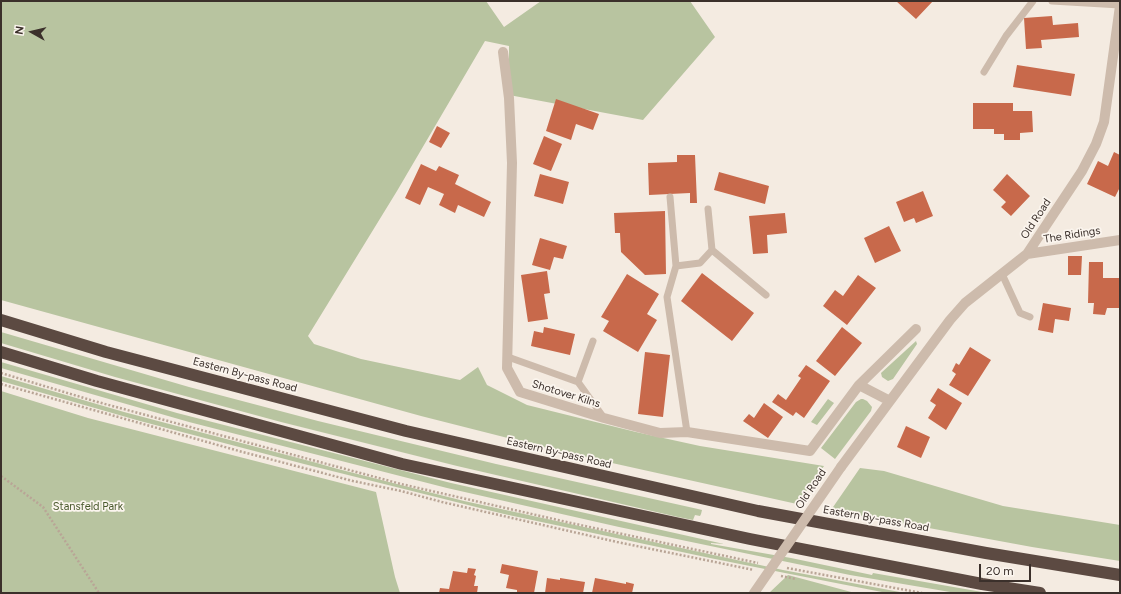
<!DOCTYPE html>
<style>
body{margin:0}
#map{position:relative;width:1121px;height:594px;overflow:hidden;background:#f4ebe1;font-family:Figtree,sans-serif}
canvas{display:block}
.frame{position:absolute;inset:0;border:2px solid #3b302b;pointer-events:none}
.north{position:absolute;left:12px;top:12px;width:40px;height:40px;-webkit-text-stroke:3px #fbf5ee;paint-order:stroke;rotate:278deg;font-size:11px;font-weight:700;line-height:16px;text-align:center;color:#3b302b}
.north::after{content:'';display:block;margin:auto;width:14px;height:18px;background:#3b302b;clip-path:polygon(50% 0,100% 100%,50% 72%,0 100%)}
.scale{position:absolute;left:979px;top:564px;width:52px;height:18px;box-sizing:border-box;border:2px solid #3b302b;border-top:0;padding-left:5px;font-size:12px;line-height:14px;white-space:nowrap;color:#3b302b;-webkit-text-stroke:3px #fbf5ee;paint-order:stroke}
</style>
<div id="map">
<canvas width="1121" height="594"></canvas>
<div class="frame"></div>
<div class="north">N</div>
<div class="scale">20 m</div>
</div>
<script>
const ctx = document.querySelector('canvas').getContext('2d');
ctx.lineJoin = 'round';
function fill(path, color) { ctx.fillStyle = color; ctx.fill(path, 'evenodd'); }
const toPath = rows => new Path2D(rows.map(r => 'M' + r).join(''));
function strokePath(path, color, width, dash) { ctx.strokeStyle = color; ctx.lineWidth = width; ctx.lineCap = dash ? 'butt' : 'round'; ctx.setLineDash(dash || []); ctx.stroke(path); }
function write(font, color, halo, rows, align = 'center') {
  ctx.font = font + ' Figtree,sans-serif'; ctx.lineWidth = 3.5; ctx.setLineDash([]); ctx.textBaseline = 'middle'; ctx.strokeStyle = halo; ctx.fillStyle = color; for (const [text, x, y, turn = 0] of rows) {
    ctx.save(); ctx.translate(x, y); ctx.rotate((+turn || 0) * Math.PI / 180); ctx.textAlign = isNaN(turn) ? turn : align; if (halo) ctx.strokeText(text, 0, 0); ctx.fillText(text, 0, 0); ctx.restore();
  }
}
const green = toPath([
 [1,1,486,1,504,27,541,1,690,1,715,37,643,120,509,95,509,46,485,41,397,191,308,336,314,344,361,359,460,380,478,367,487,385,527,405,636,432,700,446,824,466,797,504,567,453,421,416,1,300],
 [1,332,189,387,318,421,496,464,698,509,702,510,701,514,700,516,695,515,693,520,678,517,457,466,281,422,115,377,1,343],
 [916,341,917,344,893,379,888,381,882,377,881,373],
 [1,362,177,413,451,483,724,544,711,543,711,544,791,558,872,575,873,573,988,593,956,593,850,575,619,527,447,488,189,422,1,368],
 [1,376,124,412,317,463,338,469,464,501,783,570,905,593,887,593,790,574,710,558,504,514,304,464,140,421,1,381],
 [1,391,88,418,376,492,395,577,400,593,1,593],
 [828,399,834,403,817,425,811,422],
 [861,399,863,399,867,401,872,407,871,411,835,459,821,448,856,402],
 [860,468,884,471,1003,506,1120,525,1120,561,1032,547,831,510],
 [788,575,855,593,769,593]
]);
const building = toPath([
 [896,1,933,1,916,19],
 [1052,16,1053,25,1078,23,1079,37,1041,40,1042,48,1026,49,1024,18],
 [1017,65,1075,74,1071,96,1013,87],
 [556,99,599,114,593,130,576,124,571,140,546,131],
 [973,103,1013,103,1013,111,1032,111,1033,132,1020,133,1020,140,1004,140,1004,134,994,134,994,129,973,129],
 [437,126,450,133,441,148,429,142],
 [544,136,562,144,551,171,533,164],
 [1114,152,1120,155,1120,187,1115,197,1087,184,1098,161,1108,166],
 [677,155,695,155,697,203,690,203,690,193,649,195,648,163,677,162],
 [421,164,436,171,439,166,459,175,455,184,491,202,484,217,458,205,455,213,439,205,444,194,428,187,420,205,405,198],
 [719,172,769,186,765,204,714,190],
 [540,174,569,182,563,204,534,196],
 [1007,174,1030,196,1011,216,1001,207,1006,202,993,190],
 [923,191,933,216,916,223,914,218,904,222,896,202],
 [665,211,666,274,645,275,621,252,620,233,615,233,614,213],
 [785,213,787,233,767,235,768,253,753,254,749,216],
 [889,226,901,251,875,263,864,238],
 [540,238,567,246,563,259,554,257,550,270,532,265],
 [1068,256,1082,256,1081,275,1068,275],
 [1089,262,1103,262,1103,278,1120,278,1120,308,1107,308,1105,315,1093,314,1094,303,1088,303],
 [547,271,550,293,544,294,548,319,528,322,521,275],
 [702,273,754,313,732,341,681,301],
 [627,274,659,294,647,314,657,320,638,352,603,331,609,321,601,317],
 [858,275,876,288,847,325,823,306,835,290,843,296],
 [1043,303,1071,308,1069,321,1055,319,1053,333,1038,330],
 [544,327,575,334,570,355,531,346,534,331,543,333],
 [842,327,862,343,835,376,816,361],
 [970,347,991,360,968,396,949,385,956,374,952,371,956,363,959,365],
 [645,352,670,355,663,417,638,414],
 [806,365,830,381,804,418,796,412,793,416,772,402,778,394,786,400,801,378,798,376],
 [938,388,962,403,946,430,928,418,936,405,930,401],
 [764,403,783,417,768,438,743,421,749,414,754,418],
 [906,426,930,437,921,458,897,447],
 [502,564,538,571,534,593,517,593,517,590,506,588,509,575,500,573],
 [468,568,476,569,474,575,476,576,474,586,478,586,477,593,439,593,440,588,449,589,453,571,467,573],
 [547,578,560,580,560,578,585,582,583,593,545,593],
 [595,578,626,584,626,582,634,584,632,593,592,593]
]);
const path = toPath([
 [1,373,94,401,401,484,571,523,758,563],
 [1,384,239,451,353,481,401,491,442,502,617,542,754,570],
 [1,476,43,507,99,593],
 [787,568,922,593],
 [781,576,796,579]
]);
const lane = toPath([
 [1052,1,1120,5],
 [984,72,1006,36,1033,1],
 [670,197,676,266,667,297,687,432],
 [708,209,712,250],
 [676,266,700,263,712,250,766,295],
 [1002,274,1020,313,1030,317],
 [593,341,578,382,604,418],
 [508,357,578,382]
]);
const street = toPath([
 [503,52,509,98,512,163,507,368,520,392,604,418,660,433,687,432,810,451,859,385,916,329],
 [1027,254,1120,240],
 [859,385,890,401],
 [841,467,950,320,965,303,1027,254,1082,171,1096,144,1104,122,1120,6]
]);
const highway = toPath([
 [1,320,106,352,406,431,758,511,986,553,1120,575],
 [1,352,97,381,402,464,750,539,982,584,1040,593]
]);
const streetBridge = toPath([
 [754,593,841,467]
]);
const streetNames = [
 ["Old Road",1036,219,-57],
 ["The Ridings",1072,235,-9],
 ["Eastern By-pass Road",245,375,15],
 ["Shotover Kilns",566,394,17],
 ["Eastern By-pass Road",559,453,13],
 ["Old Road",811,489,-56],
 ["Eastern By-pass Road",876,519,10]
];
const parkNames = [
 ["Stansfeld Park",88,507]
];
fill(green, '#b8c4a0');
fill(building, '#c8694b');
strokePath(path, '#b9a596', 2.5, [2, 2]);
strokePath(lane, '#cdbbac', 7);
strokePath(street, '#cdbbac', 10);
strokePath(highway, '#5c4a42', 12);
strokePath(streetBridge, '#cdbbac', 10);
write('11px', '#3b302b', '#fbf5ee', streetNames);
write('11px', '#4a5a2e', '#fbf5ee', parkNames);
</script>
